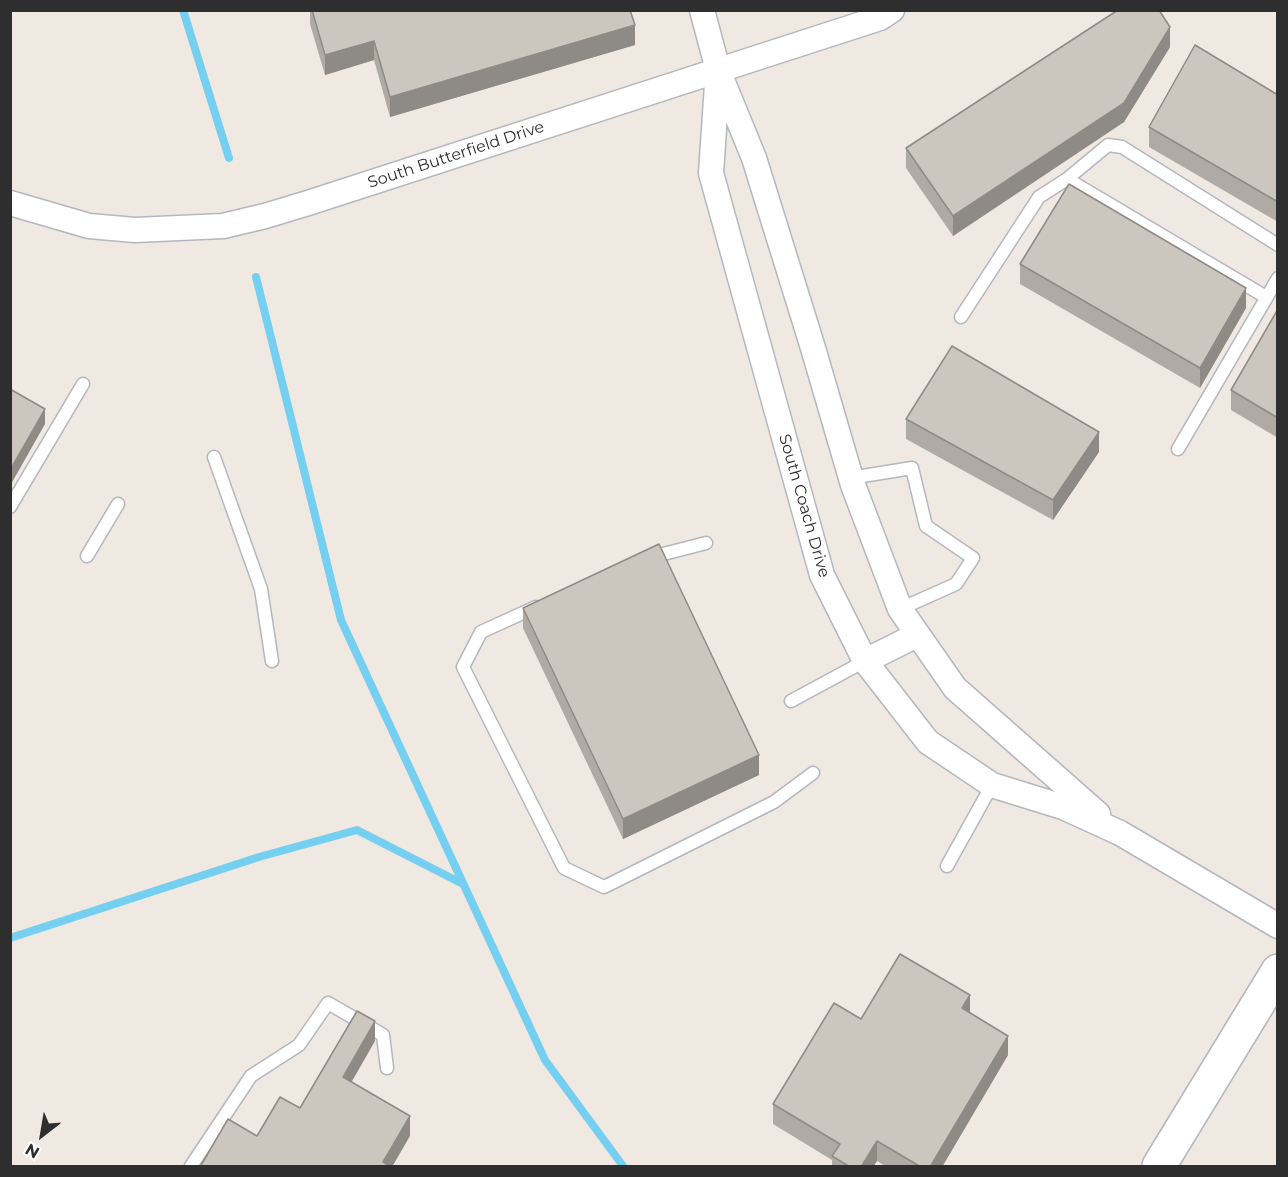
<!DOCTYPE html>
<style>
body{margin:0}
#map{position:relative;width:1288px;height:1177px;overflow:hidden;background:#efe9e1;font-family:Montserrat,sans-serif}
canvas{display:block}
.frame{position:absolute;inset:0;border:12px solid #2e2e2e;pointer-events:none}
.north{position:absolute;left:12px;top:1105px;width:60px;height:60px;-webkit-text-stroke:4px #fff;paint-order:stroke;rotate:211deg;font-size:16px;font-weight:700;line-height:24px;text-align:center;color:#2e2e2e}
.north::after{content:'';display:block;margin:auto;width:21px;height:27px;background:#2e2e2e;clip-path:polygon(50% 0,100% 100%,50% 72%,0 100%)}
</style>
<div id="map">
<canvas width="1288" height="1177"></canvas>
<div class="frame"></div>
<div class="north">N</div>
</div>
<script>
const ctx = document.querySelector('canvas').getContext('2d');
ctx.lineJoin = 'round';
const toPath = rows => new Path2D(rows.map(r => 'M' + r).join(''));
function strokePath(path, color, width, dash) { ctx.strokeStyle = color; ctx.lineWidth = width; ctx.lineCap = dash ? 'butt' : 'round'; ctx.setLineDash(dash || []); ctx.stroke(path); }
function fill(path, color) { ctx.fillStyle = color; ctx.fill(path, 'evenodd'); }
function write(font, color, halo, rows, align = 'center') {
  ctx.font = font + ' Montserrat,sans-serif'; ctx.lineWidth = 4.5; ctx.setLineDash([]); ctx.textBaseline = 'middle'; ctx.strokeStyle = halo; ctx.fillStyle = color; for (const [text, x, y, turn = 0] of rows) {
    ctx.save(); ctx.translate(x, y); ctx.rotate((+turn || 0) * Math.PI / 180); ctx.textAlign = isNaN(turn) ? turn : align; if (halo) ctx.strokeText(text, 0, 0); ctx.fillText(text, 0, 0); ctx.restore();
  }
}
const stream = toPath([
 [183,10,229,158],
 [256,277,341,620,545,1060,623,1166],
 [10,938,259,857,357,830,463,884]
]);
const lane = toPath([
 [1067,179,1108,145,1122,147,1278,245],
 [961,317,1039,197,1067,179,1266,297],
 [1178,449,1278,278],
 [214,457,261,589,272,661],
 [850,478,912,468,926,526,973,558,956,584,900,609],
 [10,507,83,384],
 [87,556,118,504],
 [648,558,706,543],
 [536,607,481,632,463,667,564,868,604,887,774,802,813,773],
 [791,701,865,661],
 [947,866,992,785],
 [191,1166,251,1076,299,1045,328,1003,383,1035,387,1068]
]);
const street = toPath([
 [702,10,718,70,754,158,813,348,853,485,900,609,955,688,1098,814],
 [718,70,711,173,822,575,865,661,928,742,992,785,1063,807,1120,833,1278,926],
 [10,203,89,226,135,230,223,226,265,216,308,203,880,18,892,10],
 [865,661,917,635]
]);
const secondary = toPath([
 [1159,1166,1278,971]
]);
const wall = toPath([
 [310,10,630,10,635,45,390,117,374,60,325,75,310,24],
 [1170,47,1124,122,953,236,906,168,906,148],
 [1278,95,1278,222,1149,147,1149,127],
 [1020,264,1246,308,1200,388,1020,284],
 [1278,309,1278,438,1231,410,1231,390],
 [906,419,1099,452,1053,520,906,439],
 [523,608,759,775,623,839,523,628],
 [970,1012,1008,1055,942,1167,887,1167,877,1161,873,1167,832,1167,832,1160,773,1124,773,1104,861,1019]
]);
const shadedWall = toPath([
 [635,25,635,45,390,117,390,97],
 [1170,27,1170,47,1124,122,953,236,953,216],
 [374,41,374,60,325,75,325,55],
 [1246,288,1246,308,1200,388,1200,368],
 [45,409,45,424,10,486,10,470],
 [1099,432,1099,452,1053,520,1053,500],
 [759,755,759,775,623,839,623,819],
 [970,995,970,1015,962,1008],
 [375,1021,375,1041,343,1097,343,1077],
 [1008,1036,1008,1055,942,1167,930,1167],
 [410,1116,410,1136,392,1167,383,1167,383,1162],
 [877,1141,877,1161,873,1167,861,1167]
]);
const building = toPath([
 [312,10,630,10,635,25,390,97,374,41,325,55,312,10],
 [1118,10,1159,10,1170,27,1124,103,953,216,906,148,1118,10],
 [1195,45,1278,95,1278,202,1149,127,1195,45],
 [1069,184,1246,288,1200,368,1020,264,1069,184],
 [1278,309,1278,418,1231,390,1278,309],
 [952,346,1099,432,1053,500,906,419,952,346],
 [10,389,45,409,10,470,10,389],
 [659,544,759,755,623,819,523,608,659,544],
 [900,954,970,995,962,1008,1008,1036,930,1167,921,1167,877,1141,861,1167,850,1167,832,1156,840,1144,773,1104,834,1003,861,1019,900,954],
 [357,1011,375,1021,343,1077,410,1116,383,1162,390,1167,200,1167,228,1119,257,1136,280,1097,300,1108,357,1011]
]);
const streetNames = [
 ["South Butterfield Drive",456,155,-18],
 ["South Coach Drive",804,506,74]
];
strokePath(stream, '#75cff0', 8);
strokePath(lane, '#b4b7c1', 15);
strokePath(street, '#b4b7c1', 27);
strokePath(secondary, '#b4b7c1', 36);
strokePath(lane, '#fff', 12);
strokePath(street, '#fff', 24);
strokePath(secondary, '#fff', 33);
fill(wall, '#afaba4');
fill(shadedWall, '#8e8b86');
fill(building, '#cbc7bf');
strokePath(building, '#8e8b86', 1.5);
write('16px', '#2e2e2e', '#fff', streetNames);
</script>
